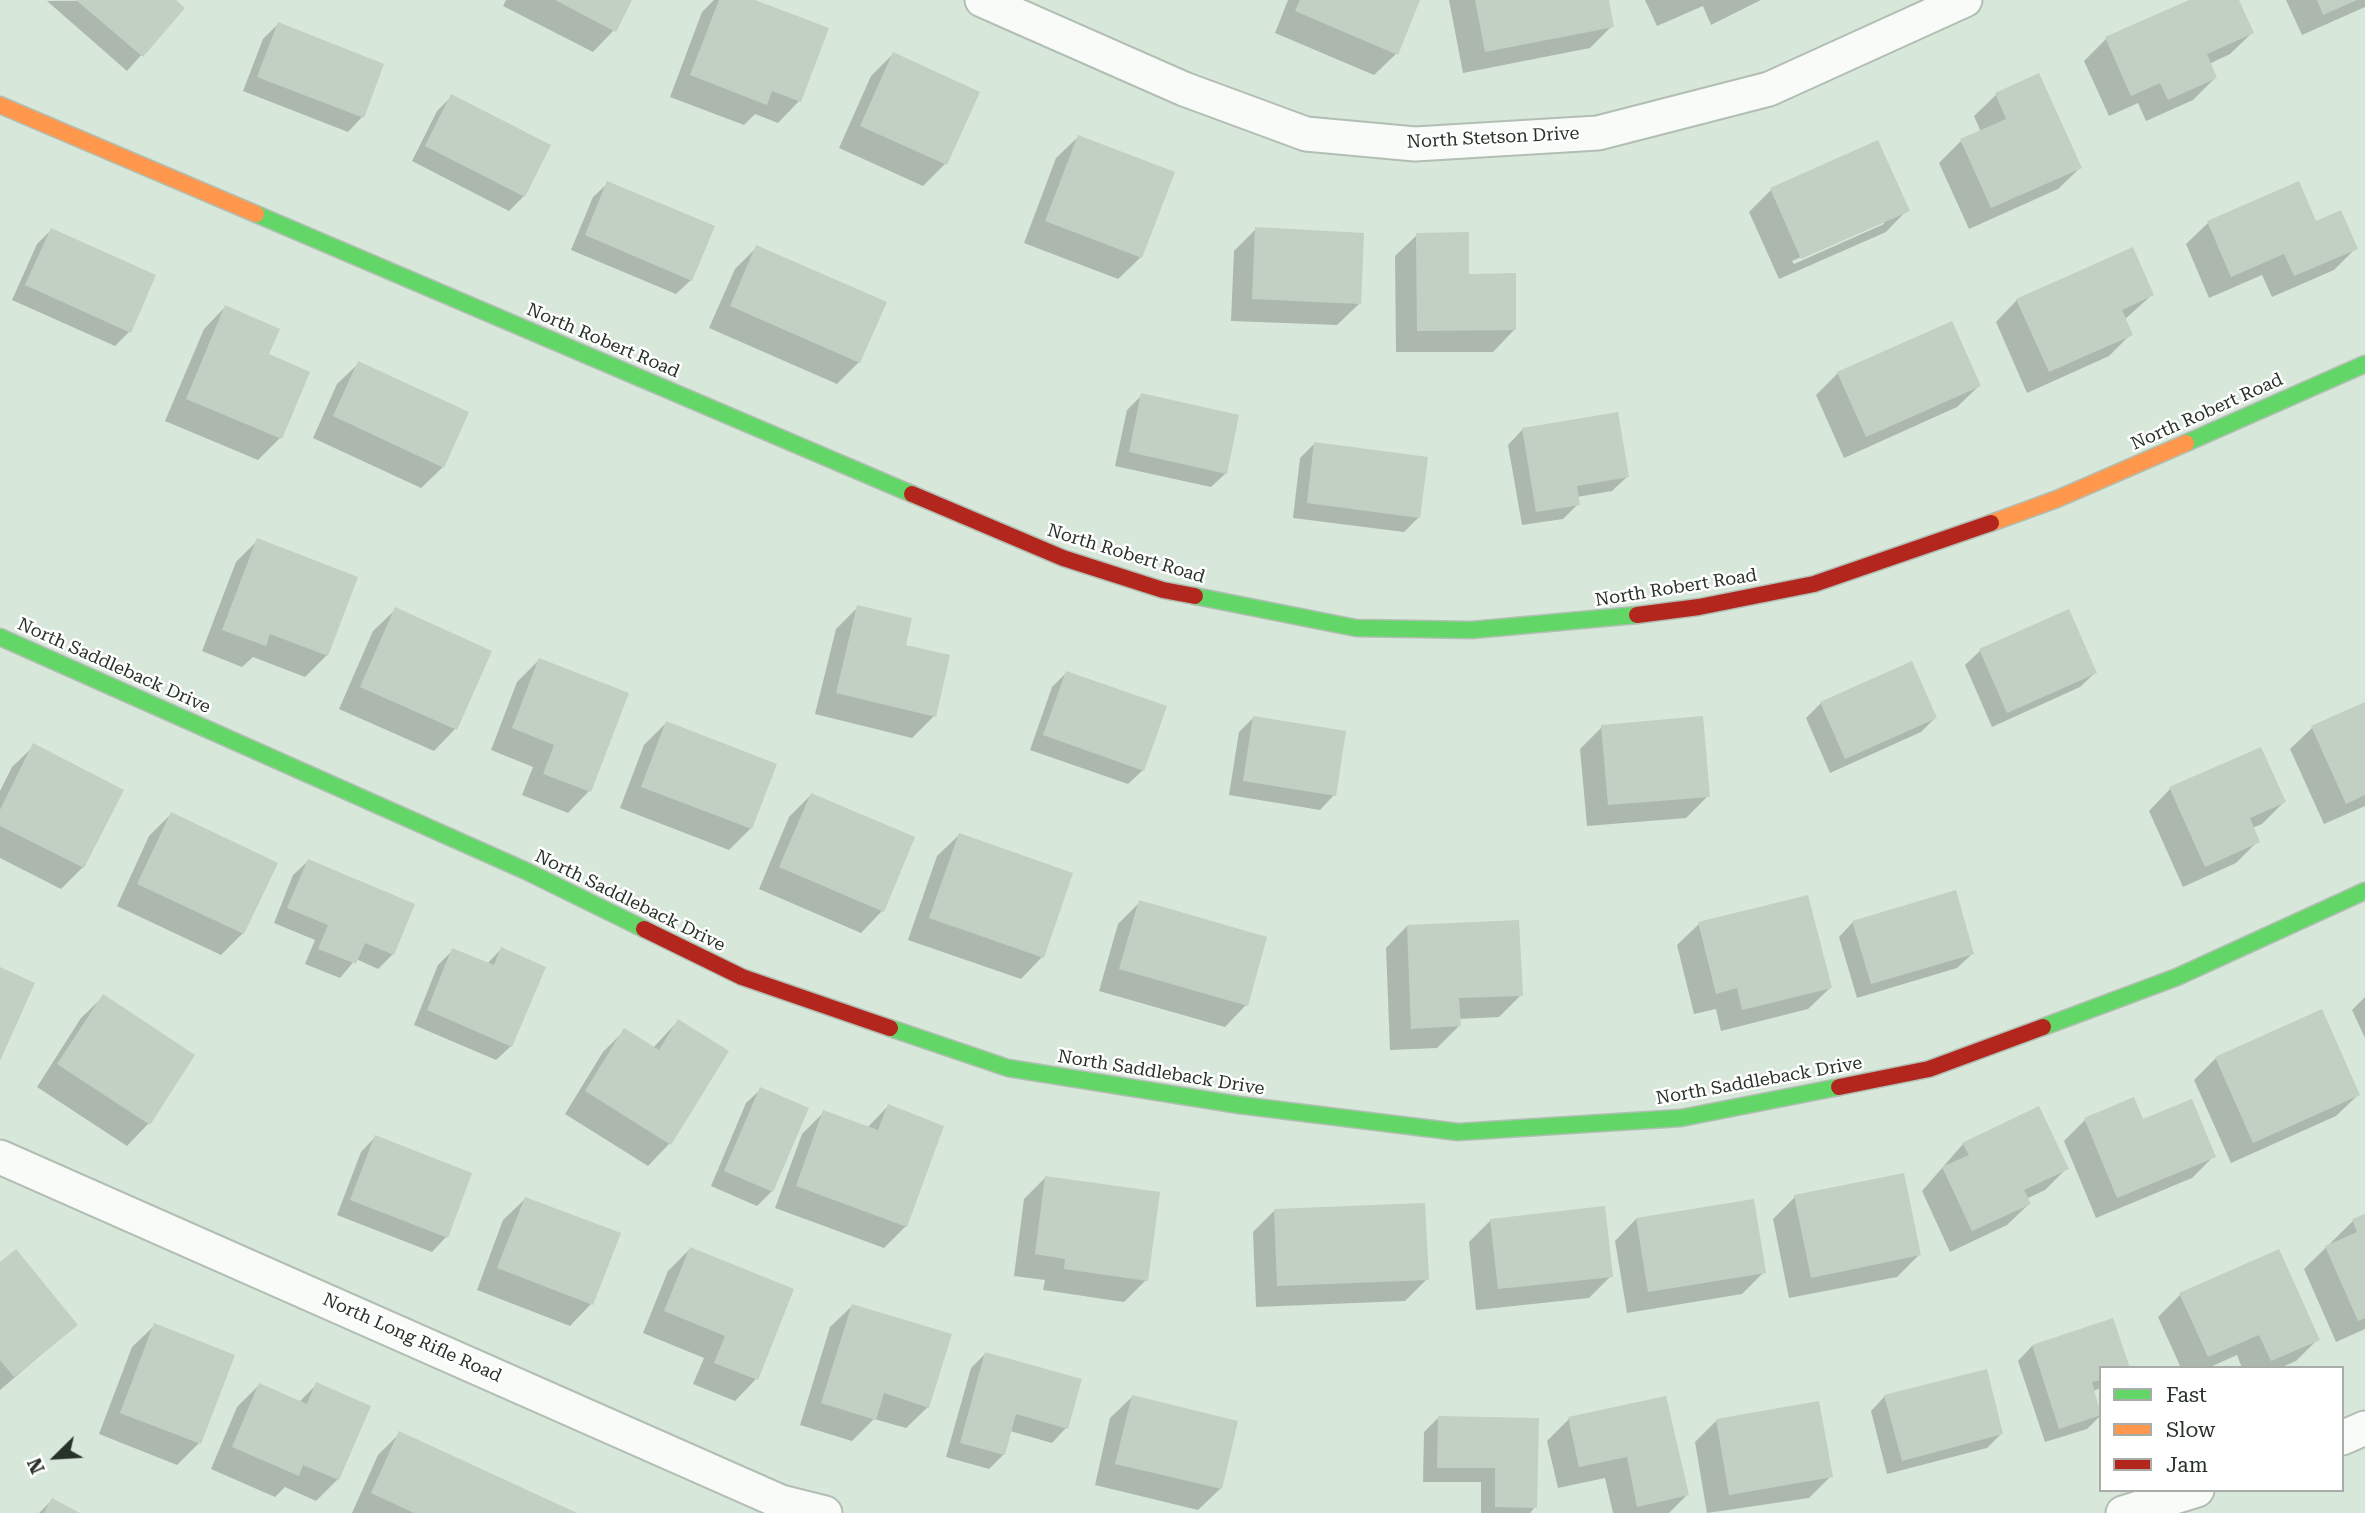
<!DOCTYPE html>
<style>
body{margin:0}
#map{position:relative;width:2365px;height:1513px;overflow:hidden;background:#d7e7d9;font-family:"Roboto Serif",serif}
canvas{display:block}
.legend{position:absolute;left:2099px;top:1366px;width:245px;height:126px;box-sizing:border-box;background:#fff;border:2px solid #a9ada9;margin:0;padding:9px 12px;list-style:none;font-size:21px;color:#273228}
.legend li{display:flex;align-items:center;gap:14px;height:35px}
.legend b{width:35px;border:2px solid #a9ada9}
.north{position:absolute;left:21px;top:1422px;width:70px;height:70px;-webkit-text-stroke:5px #fff;paint-order:stroke;rotate:246deg;font-size:19px;font-weight:700;line-height:28px;text-align:center;color:#273228}
.north::after{content:'';display:block;margin:auto;width:24px;height:32px;background:#273228;clip-path:polygon(50% 0,100% 100%,50% 72%,0 100%)}
</style>
<div id="map">
<canvas width="2365" height="1513"></canvas>
<ul class="legend">
<li><b style="height:9px;background:#63d668"></b>Fast</li>
<li><b style="height:9px;background:#ff974d"></b>Slow</li>
<li><b style="height:9px;background:#b3261e"></b>Jam</li>
</ul>
<div class="north">N</div>
</div>
<script>
const ctx = document.querySelector('canvas').getContext('2d');
ctx.lineJoin = 'round';
function fill(path, color) { ctx.fillStyle = color; ctx.fill(path, 'evenodd'); }
const toPath = rows => new Path2D(rows.map(r => 'M' + r).join(''));
function strokePath(path, color, width, dash) { ctx.strokeStyle = color; ctx.lineWidth = width; ctx.lineCap = dash ? 'butt' : 'round'; ctx.setLineDash(dash || []); ctx.stroke(path); }
function write(font, color, halo, rows, align = 'center') {
  ctx.font = font + ' "Roboto Serif",serif'; ctx.lineWidth = 5; ctx.setLineDash([]); ctx.textBaseline = 'middle'; ctx.strokeStyle = halo; ctx.fillStyle = color; for (const [text, x, y, turn = 0] of rows) {
    ctx.save(); ctx.translate(x, y); ctx.rotate((+turn || 0) * Math.PI / 180); ctx.textAlign = isNaN(turn) ? turn : align; if (halo) ctx.strokeText(text, 0, 0); ctx.fillText(text, 0, 0); ctx.restore();
  }
}
const shadow = toPath([
 [173,0,183,8,127,71,47,1],
 [506,0,630,0,614,30,593,52,503,6],
 [714,0,750,0,799,101,778,123,755,114,744,125,670,97,702,12],
 [1288,0,1418,0,1396,54,1374,75,1275,33],
 [1449,0,1607,0,1612,26,1590,48,1463,73],
 [1645,0,1761,0,1711,25,1703,6,1657,26],
 [2193,0,2237,0,2252,33,2230,54,2209,64,2215,78,2193,100,2146,121,2138,103,2109,116,2084,61,2106,39],
 [2286,0,2365,0,2365,7,2302,35],
 [278,24,382,65,362,117,348,132,243,91,263,39],
 [893,54,978,93,945,164,923,186,839,148,871,76],
 [2039,76,2080,168,2058,189,1969,229,1939,163,1961,141,1981,132,1974,116,1996,95],
 [452,96,524,196,509,211,412,161,437,111],
 [1078,137,1172,173,1140,258,1118,279,1024,243,1056,158],
 [1877,142,1907,210,1886,232,1779,279,1749,212,1771,190],
 [1884,220,1884,224,1794,264,1792,261],
 [608,183,691,280,676,294,571,250,593,197],
 [2298,183,2315,223,2356,248,2334,270,2272,297,2262,275,2209,298,2186,244,2208,223],
 [1256,229,1359,304,1337,325,1231,321,1234,251],
 [51,230,129,332,115,346,12,300,37,244],
 [1417,235,1468,275,1514,330,1493,352,1396,352,1395,256],
 [757,247,859,362,837,384,709,328,735,269],
 [2152,295,2124,320,2131,334,2109,356,2027,393,1996,322,2017,300],
 [225,307,267,355,280,438,258,460,165,421,204,329],
 [1951,323,1979,386,1957,407,1844,458,1816,395,1838,373],
 [359,363,443,467,421,488,313,438,337,384],
 [1142,395,1226,473,1211,487,1115,466,1127,410],
 [1522,430,1627,477,1612,491,1577,497,1578,504,1563,519,1522,525,1508,445],
 [1315,443,1419,517,1404,532,1293,518,1300,458],
 [258,540,327,655,305,677,253,657,242,667,202,651,236,562],
 [858,607,904,646,934,716,912,738,815,714,836,629],
 [395,610,490,652,455,729,434,751,339,709,373,631],
 [2068,612,2095,673,2080,687,1992,727,1965,665,1980,651],
 [539,660,589,791,568,813,522,795,533,767,491,750,517,682],
 [1066,673,1143,770,1128,784,1030,750,1052,687],
 [1821,703,1935,718,1921,732,1830,773,1806,718],
 [2365,704,2365,806,2324,824,2290,749,2312,728],
 [1253,718,1334,795,1320,810,1229,795,1239,732],
 [666,723,751,828,729,850,620,808,644,745],
 [1602,727,1708,796,1686,818,1587,826,1580,749],
 [34,746,122,791,83,867,61,889,0,858,0,791,12,767],
 [2170,789,2284,802,2262,824,2252,828,2258,841,2236,863,2183,887,2149,811],
 [811,795,882,911,861,933,759,889,789,817],
 [171,814,275,864,243,933,221,955,117,906,149,836],
 [959,835,1042,957,1021,979,908,940,937,856],
 [308,861,393,954,378,969,356,959,340,978,305,964,315,940,274,923,293,875],
 [1140,902,1246,1005,1225,1027,1099,991,1118,924],
 [1853,922,1972,954,1957,968,1857,998,1839,937],
 [1699,924,1830,988,1808,1009,1721,1031,1716,1009,1694,1014,1677,945],
 [1407,926,1521,995,1499,1017,1459,1019,1459,1026,1437,1048,1390,1050,1386,948],
 [501,949,511,1046,496,1060,414,1025,438,965,453,950,487,964],
 [103,997,193,1056,148,1124,127,1146,37,1087,81,1018],
 [2365,997,2365,1038,2352,1010],
 [678,1021,669,1144,648,1166,565,1114,603,1052,625,1030,653,1048],
 [2216,1058,2358,1095,2336,1116,2231,1163,2194,1080],
 [761,1089,772,1191,757,1206,711,1186,746,1103],
 [888,1106,906,1226,884,1248,775,1208,802,1134,824,1112,867,1128],
 [2085,1120,2142,1121,2214,1156,2192,1178,2096,1218,2064,1141],
 [375,1137,446,1237,432,1252,337,1215,361,1152],
 [1963,1144,2067,1168,2045,1190,2026,1199,2029,1204,2007,1225,1950,1252,1922,1191],
 [1046,1177,1146,1280,1124,1302,1043,1290,1045,1280,1014,1276,1024,1199],
 [1795,1197,1919,1255,1897,1277,1789,1298,1773,1219],
 [525,1199,591,1304,570,1326,477,1290,503,1220],
 [1275,1210,1427,1279,1405,1301,1256,1307,1253,1232],
 [2365,1216,2365,1329,2336,1342,2304,1269,2353,1221],
 [1636,1219,1764,1272,1742,1294,1627,1313,1615,1241],
 [1491,1220,1611,1276,1589,1298,1476,1310,1469,1242],
 [690,1249,756,1379,735,1401,693,1384,704,1358,643,1333,668,1271],
 [0,1265,76,1325,0,1390],
 [2180,1295,2318,1339,2296,1361,2280,1368,2242,1368,2237,1355,2208,1368,2181,1368,2158,1317],
 [852,1306,928,1407,906,1428,874,1419,852,1441,800,1425,830,1327],
 [154,1326,199,1443,177,1465,99,1434,132,1347],
 [2032,1346,2101,1368,2101,1388,2093,1391,2101,1415,2087,1429,2045,1442,2018,1361],
 [985,1354,1066,1428,1052,1443,1010,1431,1004,1454,989,1469,946,1457,971,1368],
 [317,1384,338,1479,316,1501,285,1487,275,1497,211,1469,237,1407,259,1385,299,1402],
 [1885,1396,2001,1434,1987,1448,1887,1474,1871,1411],
 [1132,1397,1236,1422,1220,1489,1198,1510,1095,1485,1110,1418],
 [1439,1417,1537,1420,1535,1507,1530,1513,1481,1513,1481,1482,1423,1482,1424,1432],
 [1569,1419,1687,1495,1669,1513,1613,1513,1605,1478,1558,1488,1547,1441],
 [1716,1421,1831,1476,1809,1498,1707,1513,1695,1442],
 [400,1433,573,1513,352,1513,378,1455],
 [52,1500,77,1513,39,1513]
]);
const building = toPath([
 [76,0,176,0,185,8,143,57],
 [555,0,632,0,616,32],
 [719,0,755,0,829,28,801,102,772,91,767,105,690,75],
 [1300,0,1420,0,1398,55,1295,11],
 [1475,0,1609,0,1614,27,1485,52],
 [2189,0,2239,0,2254,33,2207,54,2217,78,2168,100,2160,83,2131,96,2105,37],
 [2317,0,2357,0,2323,15],
 [278,22,384,64,364,118,257,77],
 [893,52,980,92,947,165,860,126],
 [2039,73,2082,168,1991,208,1960,139,2006,119,1995,93],
 [451,94,551,145,525,197,425,146],
 [1078,135,1175,172,1142,258,1045,221],
 [1878,140,1910,211,1801,259,1770,188],
 [607,181,715,226,692,281,585,235],
 [2299,181,2316,221,2341,210,2358,249,2294,276,2284,254,2231,277,2207,221],
 [1255,227,1364,233,1361,304,1252,299],
 [51,228,156,275,131,333,25,285],
 [1469,232,1469,274,1516,273,1516,330,1417,331,1416,233],
 [756,245,887,302,860,363,730,306],
 [2133,247,2154,295,2122,310,2133,335,2049,372,2016,299],
 [225,305,280,329,269,354,310,372,282,439,186,399],
 [1952,321,1981,386,1866,437,1837,372],
 [358,361,469,412,444,468,333,416],
 [1141,393,1239,415,1227,474,1129,452],
 [1618,412,1629,477,1577,486,1580,505,1536,512,1522,428],
 [1314,442,1428,457,1420,518,1307,503],
 [257,538,358,577,328,656,270,634,266,646,222,630],
 [857,605,912,618,906,645,950,655,936,717,836,693],
 [395,607,492,651,457,730,360,687],
 [2069,609,2097,673,2007,713,1979,649],
 [539,658,629,693,591,792,543,774,554,745,512,728],
 [1912,661,1937,718,1845,759,1820,702],
 [1066,671,1167,706,1144,771,1043,735],
 [2365,702,2365,795,2346,804,2311,726],
 [1253,716,1346,731,1336,796,1243,781],
 [1703,716,1710,797,1608,805,1601,725],
 [666,721,777,764,752,829,641,787],
 [33,743,124,790,84,868,0,826,0,810],
 [2261,747,2286,802,2250,818,2260,842,2205,867,2169,787],
 [811,793,915,837,884,912,779,867],
 [171,812,278,863,244,934,137,884],
 [959,833,1073,873,1044,958,929,918],
 [308,859,415,904,394,955,365,943,356,964,318,949,328,925,287,908],
 [1956,890,1974,954,1871,984,1852,921],
 [1808,895,1832,988,1742,1010,1737,988,1716,994,1698,922],
 [1139,900,1267,937,1248,1006,1119,969],
 [1519,920,1523,996,1459,998,1461,1026,1411,1029,1407,925],
 [501,947,546,967,512,1047,427,1010,452,948,494,965],
 [0,967,35,983,0,1061],
 [103,994,195,1055,150,1125,57,1064],
 [2322,1009,2360,1095,2253,1143,2215,1057],
 [678,1019,729,1051,671,1145,585,1091,624,1028,659,1050],
 [760,1087,809,1108,773,1192,724,1171],
 [2134,1097,2143,1119,2192,1099,2216,1157,2117,1198,2084,1118],
 [888,1104,944,1126,907,1227,796,1186,823,1110,878,1130],
 [2039,1106,2069,1169,2024,1190,2031,1204,1972,1231,1942,1167,1969,1155,1962,1143],
 [375,1135,472,1173,448,1238,350,1200],
 [1904,1173,1921,1255,1811,1278,1794,1195],
 [1045,1176,1160,1192,1148,1281,1064,1269,1065,1259,1035,1254],
 [525,1197,621,1233,593,1305,497,1268],
 [1754,1199,1766,1273,1648,1292,1636,1218],
 [1425,1203,1429,1280,1277,1286,1274,1209],
 [1605,1206,1613,1277,1498,1289,1490,1219],
 [2365,1214,2365,1318,2358,1321,2325,1246,2357,1232,2352,1219],
 [690,1247,794,1289,758,1380,714,1363,725,1336,664,1311],
 [16,1249,78,1325,14,1377,0,1360,0,1262],
 [2279,1249,2320,1340,2271,1361,2259,1335,2208,1357,2179,1293],
 [852,1304,952,1334,929,1408,884,1393,876,1420,821,1403],
 [2113,1318,2130,1368,2101,1368,2101,1380,2092,1382,2101,1415,2059,1429,2032,1345],
 [154,1323,235,1355,201,1444,120,1413],
 [985,1352,1082,1379,1068,1429,1016,1414,1005,1455,960,1443],
 [1987,1369,2003,1434,1902,1461,1884,1395],
 [316,1382,371,1406,339,1480,303,1465,299,1476,232,1447,259,1383,307,1404],
 [1132,1395,1238,1421,1222,1489,1115,1464],
 [1666,1396,1689,1495,1637,1507,1627,1457,1579,1467,1568,1417],
 [1819,1401,1833,1477,1729,1495,1716,1419],
 [1438,1416,1539,1418,1537,1508,1495,1507,1495,1468,1437,1468],
 [399,1431,577,1513,414,1513,371,1493],
 [52,1498,80,1513,44,1513]
]);
const street = toPath([
 [982,0,1184,89,1306,134,1415,144,1598,133,1769,89,1965,0],
 [0,1157,781,1502,825,1513],
 [2342,1438,2365,1428],
 [2123,1513,2197,1490]
]);
const fast = toPath([
 [256,214,912,494],
 [2186,443,2365,364],
 [1195,596,1356,628,1472,630,1637,615],
 [0,637,526,871,644,929],
 [2043,1027,2177,977,2365,891],
 [890,1028,1008,1068,1239,1105,1458,1132,1681,1118,1839,1087]
]);
const slow = toPath([
 [0,105,256,214],
 [1991,523,2057,499,2186,443]
]);
const jam = toPath([
 [912,494,1063,558,1163,590,1195,596],
 [1637,615,1699,607,1814,584,1991,523],
 [644,929,742,977,890,1028],
 [1839,1087,1929,1069,2043,1027]
]);
const streetNames = [
 ["North Stetson Drive",1493,138,-3],
 ["North Robert Road",603,341,23],
 ["North Robert Road",2207,412,-24],
 ["North Robert Road",1126,554,17],
 ["North Robert Road",1676,588,-9],
 ["North Saddleback Drive",114,666,24],
 ["North Saddleback Drive",630,901,26],
 ["North Saddleback Drive",1161,1073,9],
 ["North Saddleback Drive",1759,1081,-10],
 ["North Long Rifle Road",412,1338,24]
];
fill(shadow, '#0003');
fill(building, '#c2cfc3');
strokePath(street, '#b2beb3', 37);
strokePath(fast, '#b2beb3', 19);
strokePath(slow, '#b2beb3', 19);
strokePath(jam, '#b2beb3', 19);
strokePath(street, '#f9fbf9', 33);
strokePath(fast, '#63d668', 16);
strokePath(slow, '#ff974d', 16);
strokePath(jam, '#b3261e', 16);
write('18px', '#273228', '#fff', streetNames);
</script>
